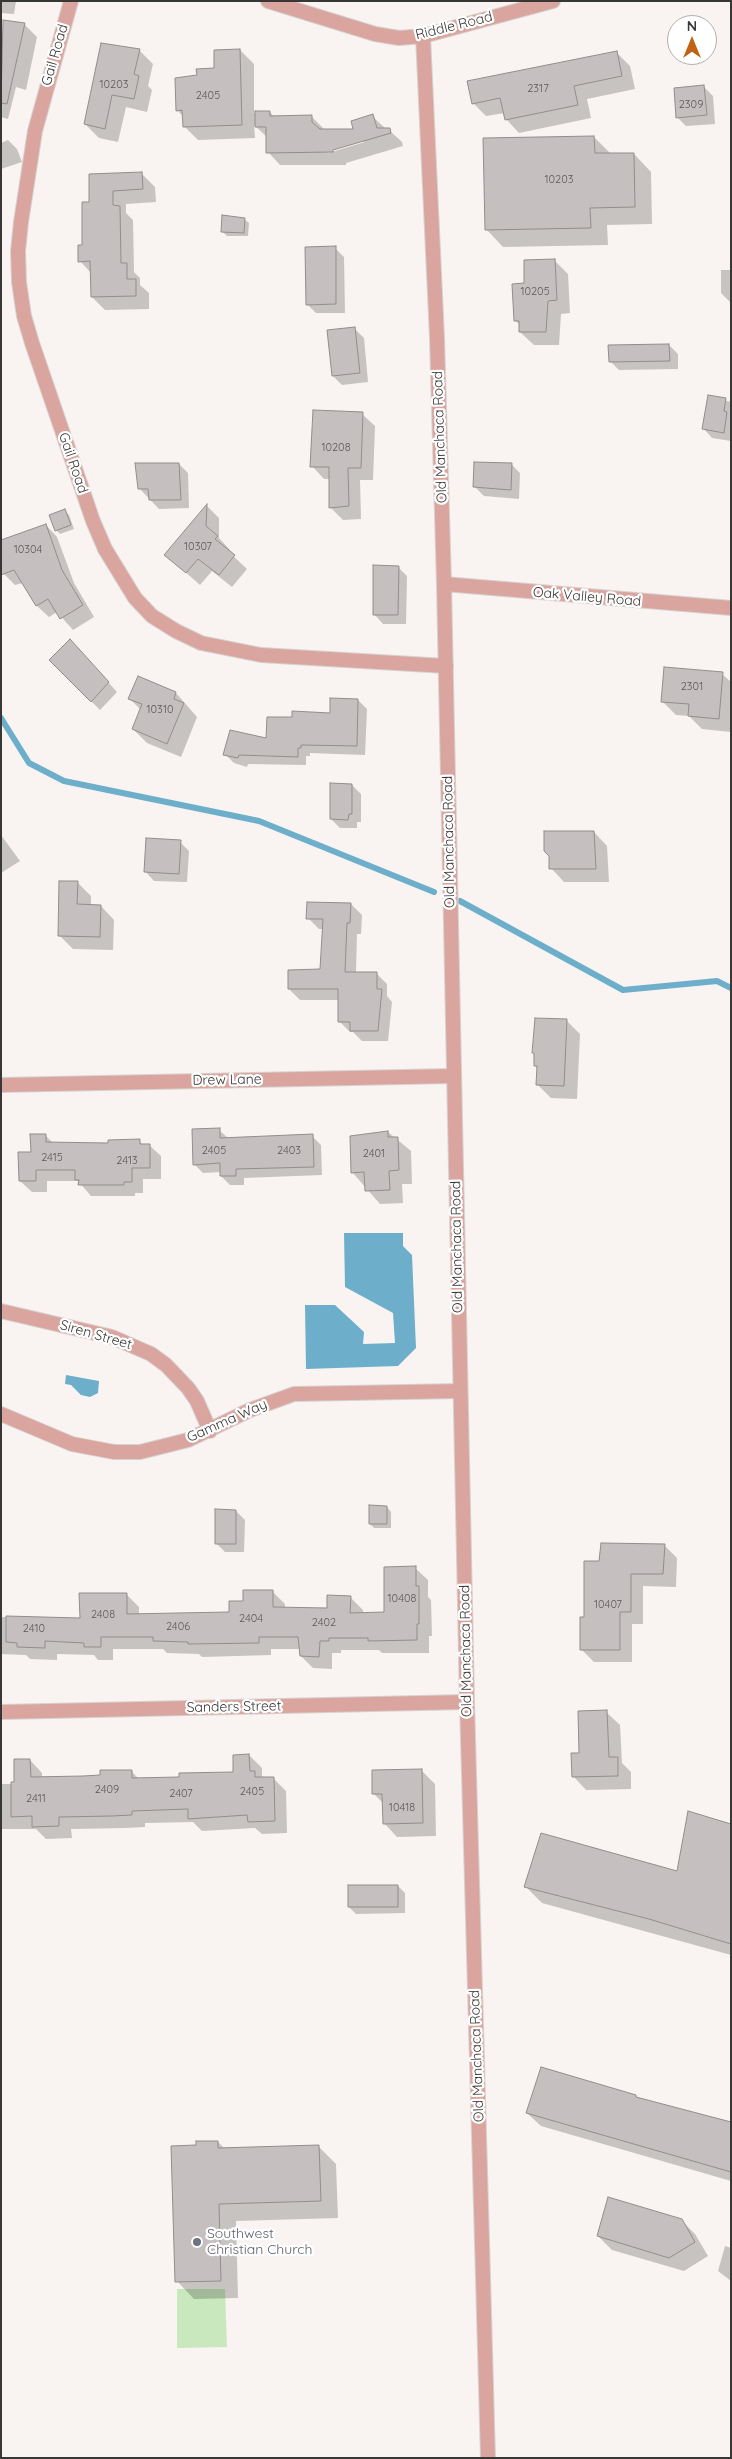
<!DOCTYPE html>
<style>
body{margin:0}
#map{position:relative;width:732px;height:2459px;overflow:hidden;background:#f9f4f2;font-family:Quicksand,sans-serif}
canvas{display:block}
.frame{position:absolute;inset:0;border:2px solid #393736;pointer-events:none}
.north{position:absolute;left:667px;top:15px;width:50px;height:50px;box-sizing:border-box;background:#fff;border:1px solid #b0afaf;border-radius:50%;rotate:0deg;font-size:14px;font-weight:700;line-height:20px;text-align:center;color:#393736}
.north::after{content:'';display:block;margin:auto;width:18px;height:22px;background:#c06315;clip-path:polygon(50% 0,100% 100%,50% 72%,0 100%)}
</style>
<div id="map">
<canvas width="732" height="2459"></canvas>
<div class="frame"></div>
<div class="north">N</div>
</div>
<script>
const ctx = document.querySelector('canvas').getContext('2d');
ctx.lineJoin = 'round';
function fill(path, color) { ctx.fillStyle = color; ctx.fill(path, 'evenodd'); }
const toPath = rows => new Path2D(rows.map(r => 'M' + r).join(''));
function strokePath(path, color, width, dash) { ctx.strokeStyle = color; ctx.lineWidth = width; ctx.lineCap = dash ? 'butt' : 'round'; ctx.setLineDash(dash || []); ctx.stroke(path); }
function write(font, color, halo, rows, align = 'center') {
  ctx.font = font + ' Quicksand,sans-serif'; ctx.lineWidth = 4.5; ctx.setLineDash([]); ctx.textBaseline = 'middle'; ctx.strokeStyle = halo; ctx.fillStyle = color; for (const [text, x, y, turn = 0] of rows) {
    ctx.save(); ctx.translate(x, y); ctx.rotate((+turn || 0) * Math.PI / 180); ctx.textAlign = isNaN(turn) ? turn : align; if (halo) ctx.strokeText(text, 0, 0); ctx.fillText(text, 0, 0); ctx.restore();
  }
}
const green = toPath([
 [177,2289,225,2289,227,2347,177,2348]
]);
const water = toPath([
 [344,1233,403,1233,403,1246,412,1255,416,1348,398,1366,306,1369,305,1305,335,1305,364,1332,363,1344,395,1343,393,1313,345,1287],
 [66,1375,99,1381,98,1393,90,1397,81,1395,71,1385,65,1384]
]);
const shadow = toPath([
 [1,1,16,1,14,14,1,13],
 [4,21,24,24,37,37,26,90,16,87,8,119,1,117,1,36],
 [139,50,153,64,148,86,152,90,147,112,126,107,118,142,99,138,85,124],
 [240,50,254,64,254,113,270,112,274,117,311,116,324,129,355,130,372,116,385,128,389,130,402,142,403,146,346,163,346,165,280,165,268,152,268,138,254,125,255,138,198,140,184,126,184,117,177,110,198,76,215,69],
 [359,141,365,142,328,153,327,151],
 [616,52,630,66,635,89,587,99,591,118,519,133,506,119,505,113,486,116,473,103],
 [704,87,713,96,715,124,686,126,677,117],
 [594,137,611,154,634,154,651,172,652,224,607,225,608,245,503,247,486,229],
 [8,140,17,149,22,162,1,169,1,143],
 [142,174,155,187,156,202,126,204,126,213,133,220,134,272,140,278,140,285,149,293,149,309,105,310,92,297,91,273,80,261,90,203],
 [244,219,249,223,248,236,227,236,222,231],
 [335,248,344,257,345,313,316,313,307,304],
 [554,260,568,274,570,313,561,314,559,345,534,345,520,332,520,325,515,320,526,284],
 [721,270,731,270,731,303,721,293],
 [355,329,364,338,368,382,342,385,333,376],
 [669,345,678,354,678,369,619,370,610,361],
 [709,396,731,402,731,441,712,438,703,428],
 [362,414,375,426,373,480,360,480,361,519,343,520,330,507,330,479,324,479,312,466],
 [179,464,188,473,189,508,159,509,139,488],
 [511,464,520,473,519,499,484,496,475,487],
 [207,506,219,518,219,538,230,550,229,552,247,569,232,587,212,571,200,585,166,555],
 [65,511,69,515,74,529,60,534,56,530],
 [46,525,57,537,74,583,94,617,73,630,57,612,49,617,37,606,23,583,15,585,4,574,1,567,1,540],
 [398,567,407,576,406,624,383,624,374,614],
 [78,649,117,692,100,710,50,660],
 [722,674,731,682,731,732,702,729,689,716,676,715,663,702],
 [176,693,197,717,181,757,147,743,133,729,141,710,130,699],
 [358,700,367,709,365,755,310,753,310,756,306,756,306,765,248,764,247,767,234,763,225,754,268,740,331,714],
 [352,785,361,794,361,822,357,822,357,828,340,828,331,819],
 [594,832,607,846,609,882,564,882,551,868],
 [1,835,20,861,1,873],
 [180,842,189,851,187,882,154,881,145,871],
 [77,882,91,896,91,906,101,906,114,920,113,950,73,949,59,935],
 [351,904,362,915,361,934,357,934,356,973,376,973,387,984,387,996,392,1002,388,1041,362,1041,353,1032,350,1032,339,1021,339,1000,300,1000,289,989,321,971,323,929,319,929,308,918],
 [566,1020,580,1034,577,1099,551,1098,537,1084,538,1069,535,1066,536,1055,533,1053],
 [219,1130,229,1139,312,1136,321,1145,322,1175,244,1178,244,1185,230,1185,221,1176,221,1172,203,1173,194,1164],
 [388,1132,411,1151,412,1184,402,1184,403,1203,380,1204,352,1172],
 [46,1136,53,1143,109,1144,139,1141,143,1145,149,1145,161,1156,161,1179,143,1179,143,1193,135,1193,135,1196,91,1196,78,1181,47,1181,47,1192,32,1192,20,1181,32,1153],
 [387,1507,391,1512,391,1528,374,1528,370,1524],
 [236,1511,245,1520,244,1552,225,1552,216,1543],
 [664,1545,677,1558,676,1587,643,1586,643,1624,632,1624,632,1662,594,1662,581,1649,600,1562],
 [415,1568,428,1580,428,1597,431,1600,432,1636,429,1636,429,1653,382,1653,379,1650,341,1650,341,1653,332,1653,332,1669,313,1668,301,1656,300,1649,271,1649,271,1655,202,1657,199,1654,167,1653,163,1649,113,1649,113,1660,98,1660,94,1655,57,1654,57,1660,30,1659,26,1655,1,1654,1,1617,81,1619,126,1594,139,1607,139,1615,231,1613,244,1602,272,1591,285,1604,285,1608,328,1609,350,1597,363,1610,363,1614,385,1613],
 [606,1712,620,1725,622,1763,631,1772,631,1789,586,1790,573,1776,580,1754],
 [249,1755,262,1768,262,1778,273,1778,286,1791,287,1833,262,1834,255,1828,202,1831,193,1822,145,1823,145,1827,126,1828,71,1829,72,1838,46,1839,36,1829,1,1829,1,1784,16,1784,30,1760,42,1773,42,1778,83,1778,131,1771,139,1779,180,1779,235,1773],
 [421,1770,435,1784,436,1836,397,1837,384,1823,383,1803,373,1793],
 [731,1825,731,1955,542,1903,525,1886,678,1872],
 [398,1886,405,1893,405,1913,356,1914,349,1907],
 [636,2096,639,2099,731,2124,731,2181,541,2126,527,2113],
 [218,2142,225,2149,318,2146,336,2164,338,2218,236,2221,238,2298,194,2299,177,2281],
 [681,2220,695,2234,708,2256,684,2271,612,2250,598,2236],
 [725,2246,731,2248,731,2281,718,2271]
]);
const stream = toPath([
 [1,718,29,763,64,781,259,821,434,892],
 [460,901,623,990,717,981,731,988]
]);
const building = toPath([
 [3,20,25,23,7,104,1,103,3,20],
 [101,43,140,49,134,74,139,76,134,99,112,95,105,129,84,124,101,43],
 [240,49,242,125,183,127,182,110,176,111,175,78,197,75,196,69,214,68,214,50,240,49],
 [617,51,622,76,574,86,578,105,505,120,500,98,472,104,467,81,617,51],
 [704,85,707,115,676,118,674,88,704,85],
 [255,111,270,111,270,116,312,115,312,122,320,129,353,129,351,121,373,114,377,128,390,128,391,133,333,150,333,152,266,153,266,127,255,127,255,111],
 [594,136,595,153,634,153,635,207,590,208,591,228,485,230,483,138,594,136],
 [142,172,143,189,113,191,113,205,120,206,121,263,127,263,127,279,136,279,136,296,91,297,90,261,78,262,78,245,82,245,82,202,89,202,89,174,142,172],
 [222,215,245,218,244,233,221,232,222,215],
 [336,246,336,304,306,305,305,247,336,246],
 [555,259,557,300,548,301,546,332,519,332,519,321,514,321,512,284,524,283,524,260,555,259],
 [355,327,360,373,332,376,327,330,355,327],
 [669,344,670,361,609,362,608,345,669,344],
 [708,395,726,398,724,411,727,412,724,433,702,429,708,395],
 [313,410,363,412,361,468,348,468,349,506,329,508,329,467,310,467,313,410],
 [474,462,512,463,511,490,473,487,474,462],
 [135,463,179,463,181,500,149,500,148,489,138,489,135,463],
 [207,504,206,526,218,536,215,539,235,555,219,575,198,559,186,573,164,555,207,504],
 [65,509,71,525,55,531,49,515,65,509],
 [46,524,62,570,83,605,60,619,48,599,36,606,14,570,1,575,1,540,46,524],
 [373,565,399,566,398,615,373,615,373,565],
 [70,639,109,682,91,702,49,660,70,639],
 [664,667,723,672,719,719,688,716,689,704,661,702,664,667],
 [138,676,176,692,174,699,184,703,167,744,132,729,142,704,128,699,138,676],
 [330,698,358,699,357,746,301,745,301,748,298,748,298,757,239,755,238,758,223,755,230,730,266,738,267,717,292,717,292,711,330,713,330,698],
 [330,783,352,784,352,814,349,814,348,820,330,819,330,783],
 [544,831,594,831,596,869,549,869,549,856,544,851,544,831],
 [146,838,181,840,179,874,144,872,146,838],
 [59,881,78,881,77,904,101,905,100,937,58,936,59,881],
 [307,902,351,903,350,923,347,923,345,972,377,972,377,989,382,989,378,1031,350,1031,350,1022,338,1022,338,989,288,989,288,970,320,969,323,919,306,919,307,902],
 [535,1018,567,1019,564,1086,536,1085,537,1066,534,1066,534,1053,532,1053,535,1018],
 [220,1128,220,1138,313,1134,314,1167,236,1169,236,1176,220,1176,220,1163,193,1165,192,1129,220,1128],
 [388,1131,388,1137,398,1137,399,1170,389,1171,390,1190,365,1191,364,1172,351,1173,350,1136,388,1131],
 [30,1134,46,1134,46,1142,108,1143,108,1140,140,1139,140,1144,150,1144,150,1168,132,1168,132,1182,124,1182,124,1185,78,1185,79,1180,75,1180,75,1170,36,1170,36,1181,19,1181,18,1152,31,1152,30,1134],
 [369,1505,387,1506,387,1524,369,1524,369,1505],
 [215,1509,236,1510,236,1544,215,1544,215,1509],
 [601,1543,665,1544,663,1574,631,1574,631,1612,620,1612,620,1650,580,1650,580,1617,584,1617,584,1561,599,1561,601,1543],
 [416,1566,416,1586,419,1586,419,1624,417,1624,417,1640,368,1641,368,1638,329,1638,329,1641,320,1641,319,1657,300,1656,298,1637,259,1637,259,1643,188,1644,188,1642,153,1641,153,1637,101,1637,101,1647,84,1647,84,1643,45,1641,45,1648,17,1647,17,1643,6,1642,6,1616,80,1618,79,1593,127,1593,127,1614,229,1612,229,1601,243,1601,243,1590,273,1590,273,1607,327,1608,327,1595,351,1596,350,1613,384,1612,384,1567,416,1566],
 [607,1710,609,1757,618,1757,618,1776,572,1777,571,1753,579,1753,578,1711,607,1710],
 [249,1754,250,1771,255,1771,255,1777,274,1777,275,1821,248,1822,247,1815,188,1819,188,1809,132,1811,132,1815,112,1816,59,1817,59,1826,32,1827,32,1816,11,1817,11,1782,14,1782,14,1759,30,1759,31,1777,83,1776,100,1775,100,1770,132,1770,132,1778,179,1777,179,1773,233,1772,233,1755,249,1754],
 [422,1769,423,1823,383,1824,382,1794,372,1794,372,1770,422,1769],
 [688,1811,731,1824,731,1944,649,1919,524,1887,541,1833,677,1871,688,1811],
 [348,1885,398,1885,398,1907,348,1907,348,1885],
 [541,2067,636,2095,636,2097,731,2122,731,2172,526,2113,541,2067],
 [196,2141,218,2141,218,2148,319,2145,321,2201,219,2204,221,2281,175,2282,171,2146,196,2145,196,2141],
 [608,2197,682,2219,695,2242,669,2258,597,2236,608,2197]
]);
const minor = toPath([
 [71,1,35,131,21,222,18,251,19,282,24,316,32,343,93,521,105,549,135,598,152,616,176,631,201,643,261,655,446,666],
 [444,584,731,608],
 [1,1085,453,1076],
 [1,1311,112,1337,151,1354,166,1365,188,1388,197,1401,210,1431],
 [1,1414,72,1444,114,1452,140,1452,188,1440,250,1410,294,1394,460,1391],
 [1,1712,467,1702]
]);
const tertiary = toPath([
 [268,1,375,34,399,38,423,36,553,1],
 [423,36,437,338,444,584,467,1702,488,2458]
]);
const markers = [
 [197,2242,5,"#6b7280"]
];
const numberNames = [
 ["10203",114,85],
 ["2317",538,89],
 ["2405",208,96],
 ["2309",691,105],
 ["10203",559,180],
 ["10205",535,292],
 ["10208",336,448],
 ["10307",198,547],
 ["10304",28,550],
 ["2301",692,687],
 ["10310",160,710],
 ["2405",214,1151],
 ["2403",289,1151],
 ["2401",374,1154],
 ["2415",52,1158],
 ["2413",127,1161],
 ["10408",402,1599],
 ["10407",608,1605],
 ["2408",103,1615],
 ["2404",251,1619],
 ["2402",324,1623],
 ["2406",178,1627],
 ["2410",34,1629],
 ["2409",107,1790],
 ["2405",252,1792],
 ["2407",181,1794],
 ["2411",36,1799],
 ["10418",402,1808]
];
const streetNames = [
 ["Riddle Road",454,26,-14],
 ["Gail Road",55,55,-74],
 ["Old Manchaca Road",440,437,-92],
 ["Gail Road",73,463,71],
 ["Oak Valley Road",587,597,5],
 ["Old Manchaca Road",449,842,-91],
 ["Drew Lane",227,1080,-1],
 ["Old Manchaca Road",457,1247,-91],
 ["Siren Street",96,1335,16],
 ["Gamma Way",227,1421,-24],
 ["Old Manchaca Road",466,1651,-91],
 ["Sanders Street",234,1707,-1],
 ["Old Manchaca Road",477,2056,-92]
];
const worshipNames = [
 ["Southwest",207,2234],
 ["Christian Church",207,2250]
];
fill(green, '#cae8bd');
fill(water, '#6dafca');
fill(shadow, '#0003');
strokePath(stream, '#6dafca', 6);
fill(building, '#c5c0bf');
strokePath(building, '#908d8b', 1);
strokePath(minor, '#d6d2d0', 16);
strokePath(tertiary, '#d6d2d0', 16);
strokePath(minor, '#d9a59e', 14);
strokePath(tertiary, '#d9a59e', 14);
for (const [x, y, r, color] of markers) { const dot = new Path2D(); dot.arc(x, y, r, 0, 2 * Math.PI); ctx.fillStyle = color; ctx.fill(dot); strokePath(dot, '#fff', 2); }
write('11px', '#5c5958', null, numberNames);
write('14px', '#393736', '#fff', streetNames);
write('14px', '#5b616d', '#fff', worshipNames, 'left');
</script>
